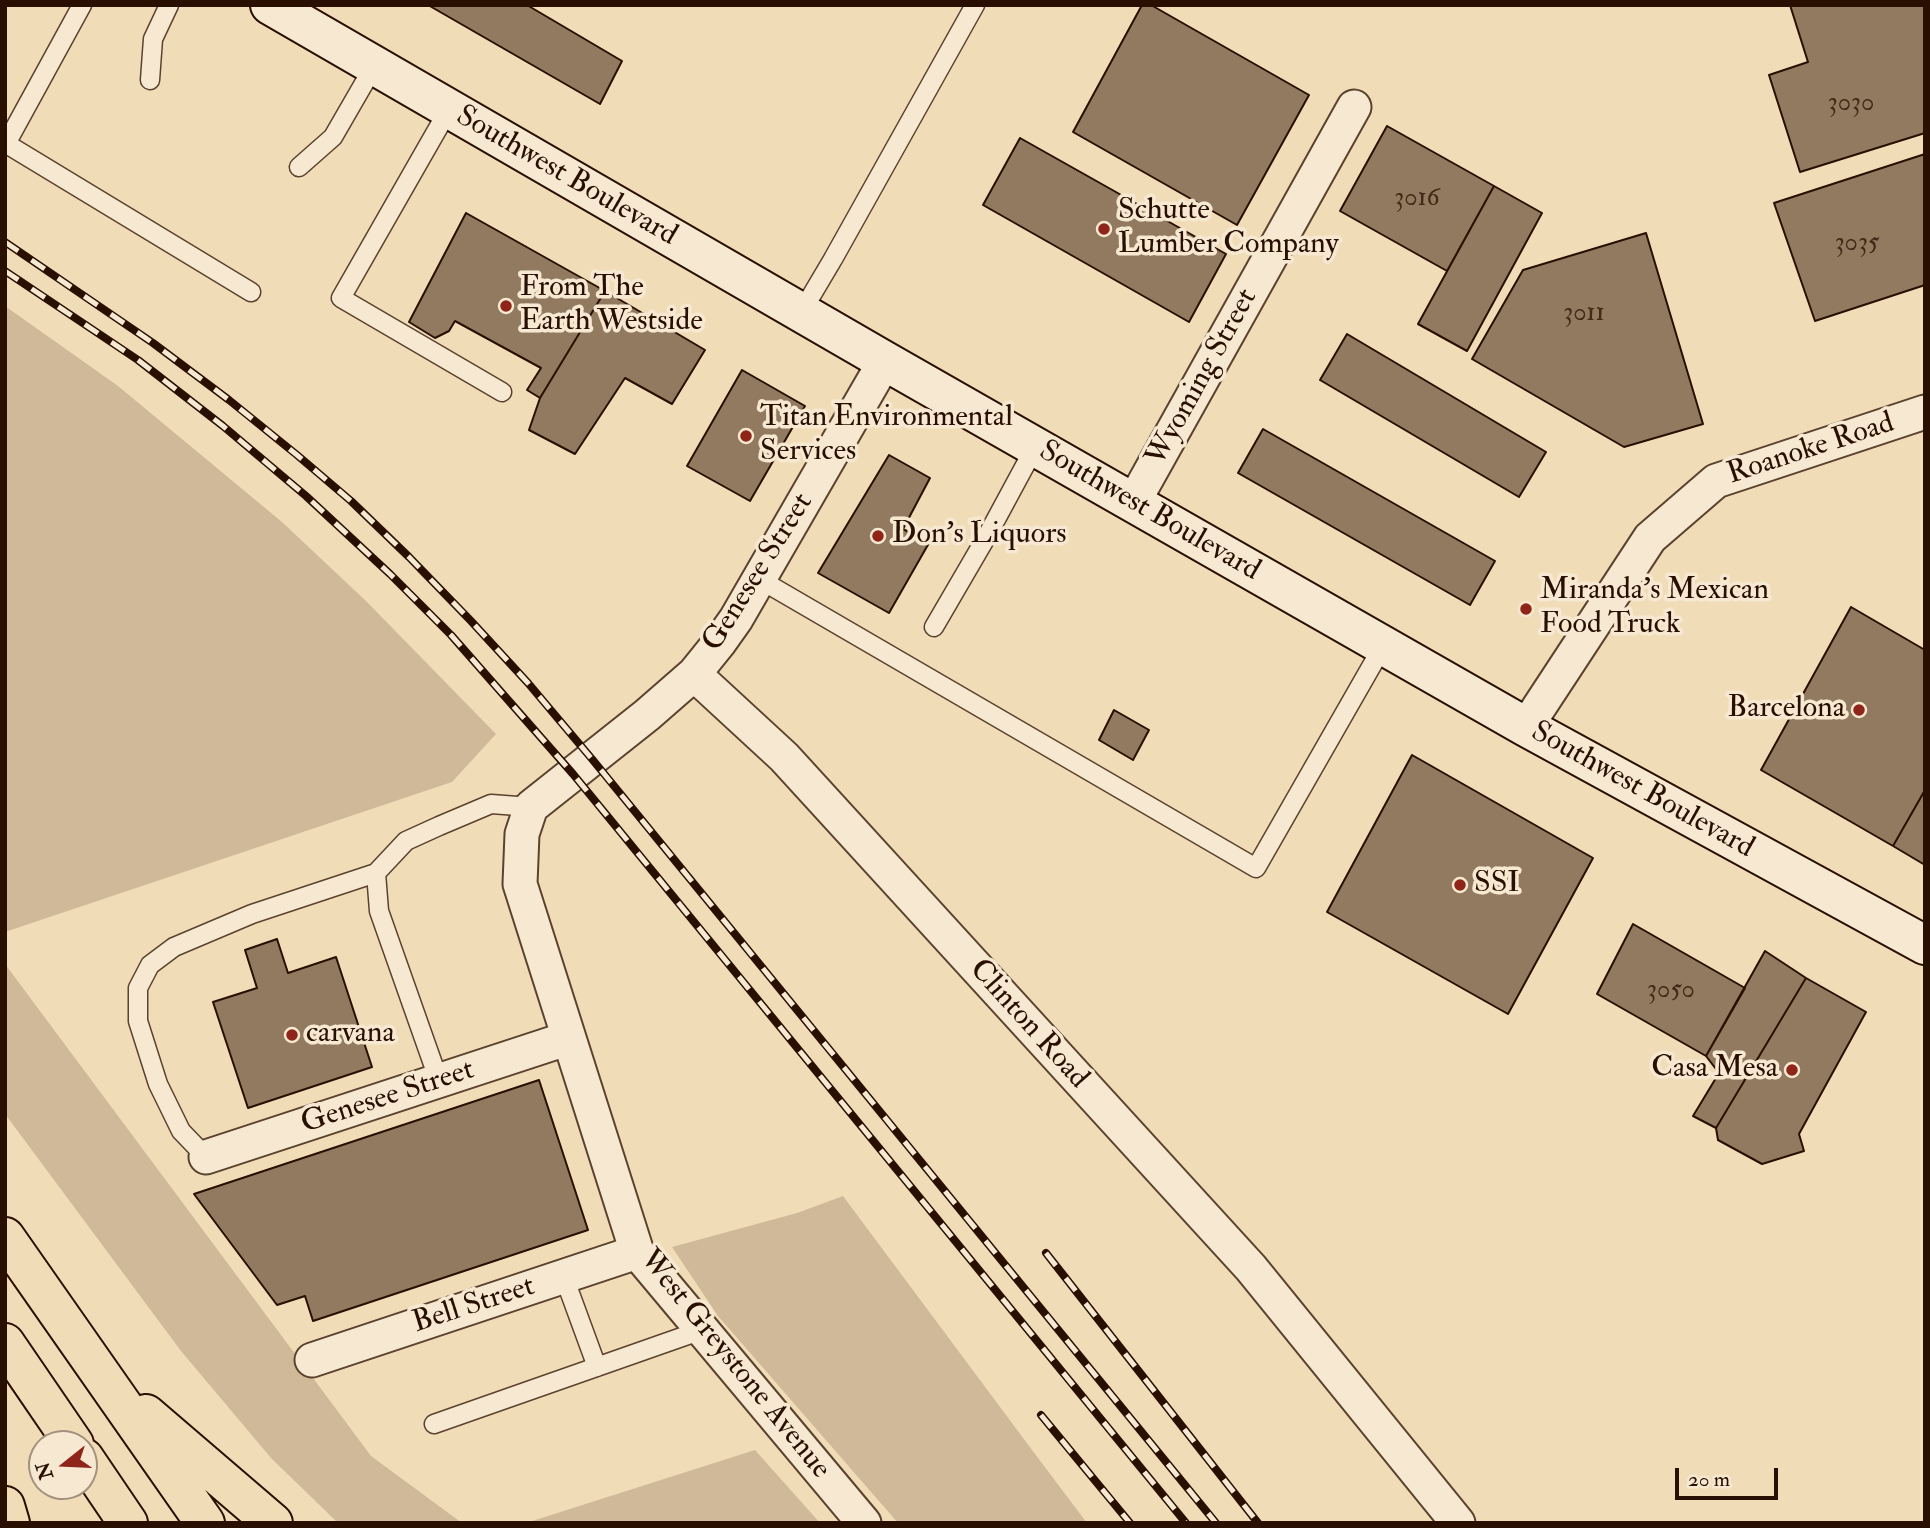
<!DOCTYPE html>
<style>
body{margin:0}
#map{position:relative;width:1930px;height:1528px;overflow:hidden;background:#f1dcb8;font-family:"IM FELL Double Pica",serif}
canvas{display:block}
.frame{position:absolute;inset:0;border:7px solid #280f00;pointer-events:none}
.north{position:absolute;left:28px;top:1430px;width:70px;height:70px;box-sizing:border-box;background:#f6e8d1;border:2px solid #a4917d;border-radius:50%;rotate:252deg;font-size:19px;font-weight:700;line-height:28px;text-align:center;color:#280f00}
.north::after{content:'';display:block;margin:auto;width:24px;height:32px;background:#8f2418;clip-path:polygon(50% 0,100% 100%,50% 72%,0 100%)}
.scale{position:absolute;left:1675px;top:1468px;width:103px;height:32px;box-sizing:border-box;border:4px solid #280f00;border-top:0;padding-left:9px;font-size:21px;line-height:24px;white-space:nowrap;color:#280f00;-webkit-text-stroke:5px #f6e8d1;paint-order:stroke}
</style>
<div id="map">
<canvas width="1930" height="1528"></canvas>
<div class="frame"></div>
<div class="north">N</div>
<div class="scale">20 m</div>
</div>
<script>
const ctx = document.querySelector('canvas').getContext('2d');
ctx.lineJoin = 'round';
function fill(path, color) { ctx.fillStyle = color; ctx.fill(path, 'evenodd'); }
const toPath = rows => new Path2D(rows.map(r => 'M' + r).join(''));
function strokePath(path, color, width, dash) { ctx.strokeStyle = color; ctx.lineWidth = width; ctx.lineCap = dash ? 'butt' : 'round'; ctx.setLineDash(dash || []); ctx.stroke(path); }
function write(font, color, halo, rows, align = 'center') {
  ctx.font = font + ' "IM FELL Double Pica",serif'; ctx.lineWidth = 7; ctx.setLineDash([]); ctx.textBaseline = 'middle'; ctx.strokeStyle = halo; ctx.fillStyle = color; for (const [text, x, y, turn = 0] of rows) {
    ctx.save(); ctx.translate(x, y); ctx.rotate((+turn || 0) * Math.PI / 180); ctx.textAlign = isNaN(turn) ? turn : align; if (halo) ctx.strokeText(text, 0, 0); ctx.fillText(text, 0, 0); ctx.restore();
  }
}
const green = toPath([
 [5,306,118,386,282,522,367,602,496,734,452,782,5,932],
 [5,964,371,1456,462,1523,338,1523,271,1458,181,1351,5,1114],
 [843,1196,1038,1458,1087,1523,898,1523,718,1316,672,1247,797,1213],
 [755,1450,820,1523,526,1523]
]);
const building = toPath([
 [428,5,527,5,622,61,600,104,428,5],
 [1142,5,1151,5,1309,95,1237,225,1073,132,1142,5],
 [1790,5,1925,5,1925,133,1800,172,1769,75,1808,62,1790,5],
 [1387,126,1494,186,1447,271,1340,211,1387,126],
 [1020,138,1226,254,1189,322,983,205,1020,138],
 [1925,154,1925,285,1815,321,1774,203,1925,154],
 [1494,186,1542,213,1467,351,1418,324,1494,186],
 [466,213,605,291,540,398,527,390,541,368,455,321,449,331,435,338,409,322,466,213],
 [1646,233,1703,424,1624,447,1472,359,1523,270,1646,233],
 [605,291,705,350,672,404,625,378,575,454,529,430,540,398,605,291],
 [1347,334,1546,452,1519,497,1320,380,1347,334],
 [742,370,805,406,750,501,687,466,742,370],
 [1263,429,1495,561,1470,605,1238,473,1263,429],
 [889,455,930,478,903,529,929,543,889,613,818,573,889,455],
 [1851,607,1925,650,1925,790,1893,846,1761,770,1851,607],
 [1114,710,1149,730,1133,760,1099,740,1114,710],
 [1412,755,1593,858,1508,1014,1327,912,1412,755],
 [1925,790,1925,865,1893,846,1925,790],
 [1633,924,1745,988,1706,1056,1597,994,1633,924],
 [277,939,288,973,336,957,372,1067,248,1108,213,1002,257,988,245,950,277,939],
 [1765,951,1806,978,1716,1128,1693,1116,1719,1073,1706,1056,1765,951],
 [1806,978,1866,1012,1799,1134,1804,1151,1762,1164,1718,1140,1716,1128,1806,978],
 [539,1080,588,1230,313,1321,305,1296,277,1305,194,1194,539,1080]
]);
const lane = toPath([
 [150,80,153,39,169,5],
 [449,109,341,298,502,392],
 [5,143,251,292],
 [6,144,82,5],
 [299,167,333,137,374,66],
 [801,313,833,259,975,5],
 [759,579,1256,868,1383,646],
 [934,627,987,536,1035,447],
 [439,1081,379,911,376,873,406,841,439,826,491,804,531,807],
 [206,1157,181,1131,158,1084,138,1021,138,988,150,965,174,947,252,914,376,873],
 [564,1277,597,1367],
 [434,1424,702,1330]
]);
const street = toPath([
 [1133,503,1354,107],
 [694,674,784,757,1251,1268,1458,1523],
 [1526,727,1650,538,1716,481,1925,412],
 [206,1157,569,1038],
 [312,1360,637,1252],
 [864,1523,637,1252,520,884,522,834,531,807,647,715,694,674,719,643,736,619,885,361]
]);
const secondary = toPath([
 [270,5,885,361,1526,727,1925,945]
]);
const highway = toPath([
 [5,1237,205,1523],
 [5,1343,74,1444],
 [146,1414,273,1523],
 [84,1458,128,1523],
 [5,1506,10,1523]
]);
const rail = toPath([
 [5,242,153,343,229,400,297,455,351,501,409,557,471,621,528,683,592,759,1216,1523],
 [5,271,138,360,223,426,306,496,390,574,451,635,573,774,1186,1523],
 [1046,1253,1258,1523],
 [1041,1415,1130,1523]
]);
const markers = [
 [1104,229,7,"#8f2418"],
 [506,306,7,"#8f2418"],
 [746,436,7,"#8f2418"],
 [878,536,7,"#8f2418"],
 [1526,609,7,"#8f2418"],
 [1859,710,7,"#8f2418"],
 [1460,885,7,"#8f2418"],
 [292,1035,7,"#8f2418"],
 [1792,1070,7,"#8f2418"]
];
const numberNames = [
 ["3030",1851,104],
 ["3016",1417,199],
 ["3035",1857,244],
 ["3011",1584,314],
 ["3050",1671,991]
];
const streetNames = [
 ["Southwest Boulevard",566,177,30],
 ["Wyoming Street",1203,378,-61],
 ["Roanoke Road",1811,450,-18],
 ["Southwest Boulevard",1149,512,30],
 ["Genesee Street",759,573,-58],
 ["Southwest Boulevard",1642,791,29],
 ["Clinton Road",1028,1025,48],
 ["Genesee Street",388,1098,-18],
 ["Bell Street",474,1306,-18],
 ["West Greystone Avenue",734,1365,51]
];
const poiNames = [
 ["Schutte",1118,212],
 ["Lumber Company",1118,246],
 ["From The",520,289],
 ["Earth Westside",520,323],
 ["Titan Environmental",760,419],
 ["Services",760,453],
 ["Don's Liquors",892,536],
 ["Miranda's Mexican",1540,592],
 ["Food Truck",1540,626],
 ["Barcelona",1845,710,"right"],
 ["SSI",1474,885],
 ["carvana",306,1035],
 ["Casa Mesa",1778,1070,"right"]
];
fill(green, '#cfb999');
fill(building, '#917a60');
strokePath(building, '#280f00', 2);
strokePath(lane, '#5a422e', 21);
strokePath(street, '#5a422e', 37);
strokePath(secondary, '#280f00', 42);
strokePath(highway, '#280f00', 42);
strokePath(lane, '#f6e8d1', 18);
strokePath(street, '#f6e8d1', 33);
strokePath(secondary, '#f6e8d1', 38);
strokePath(highway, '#f1dcb8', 38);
strokePath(rail, '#280f00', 8);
strokePath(rail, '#f6e8d1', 5, [16]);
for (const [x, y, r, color] of markers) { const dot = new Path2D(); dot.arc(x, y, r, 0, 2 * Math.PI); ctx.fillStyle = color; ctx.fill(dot); strokePath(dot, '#f6e8d1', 2.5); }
write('26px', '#422a18', null, numberNames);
write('30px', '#280f00', '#f6e8d1', streetNames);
write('30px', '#280f00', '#f6e8d1', poiNames, 'left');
</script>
